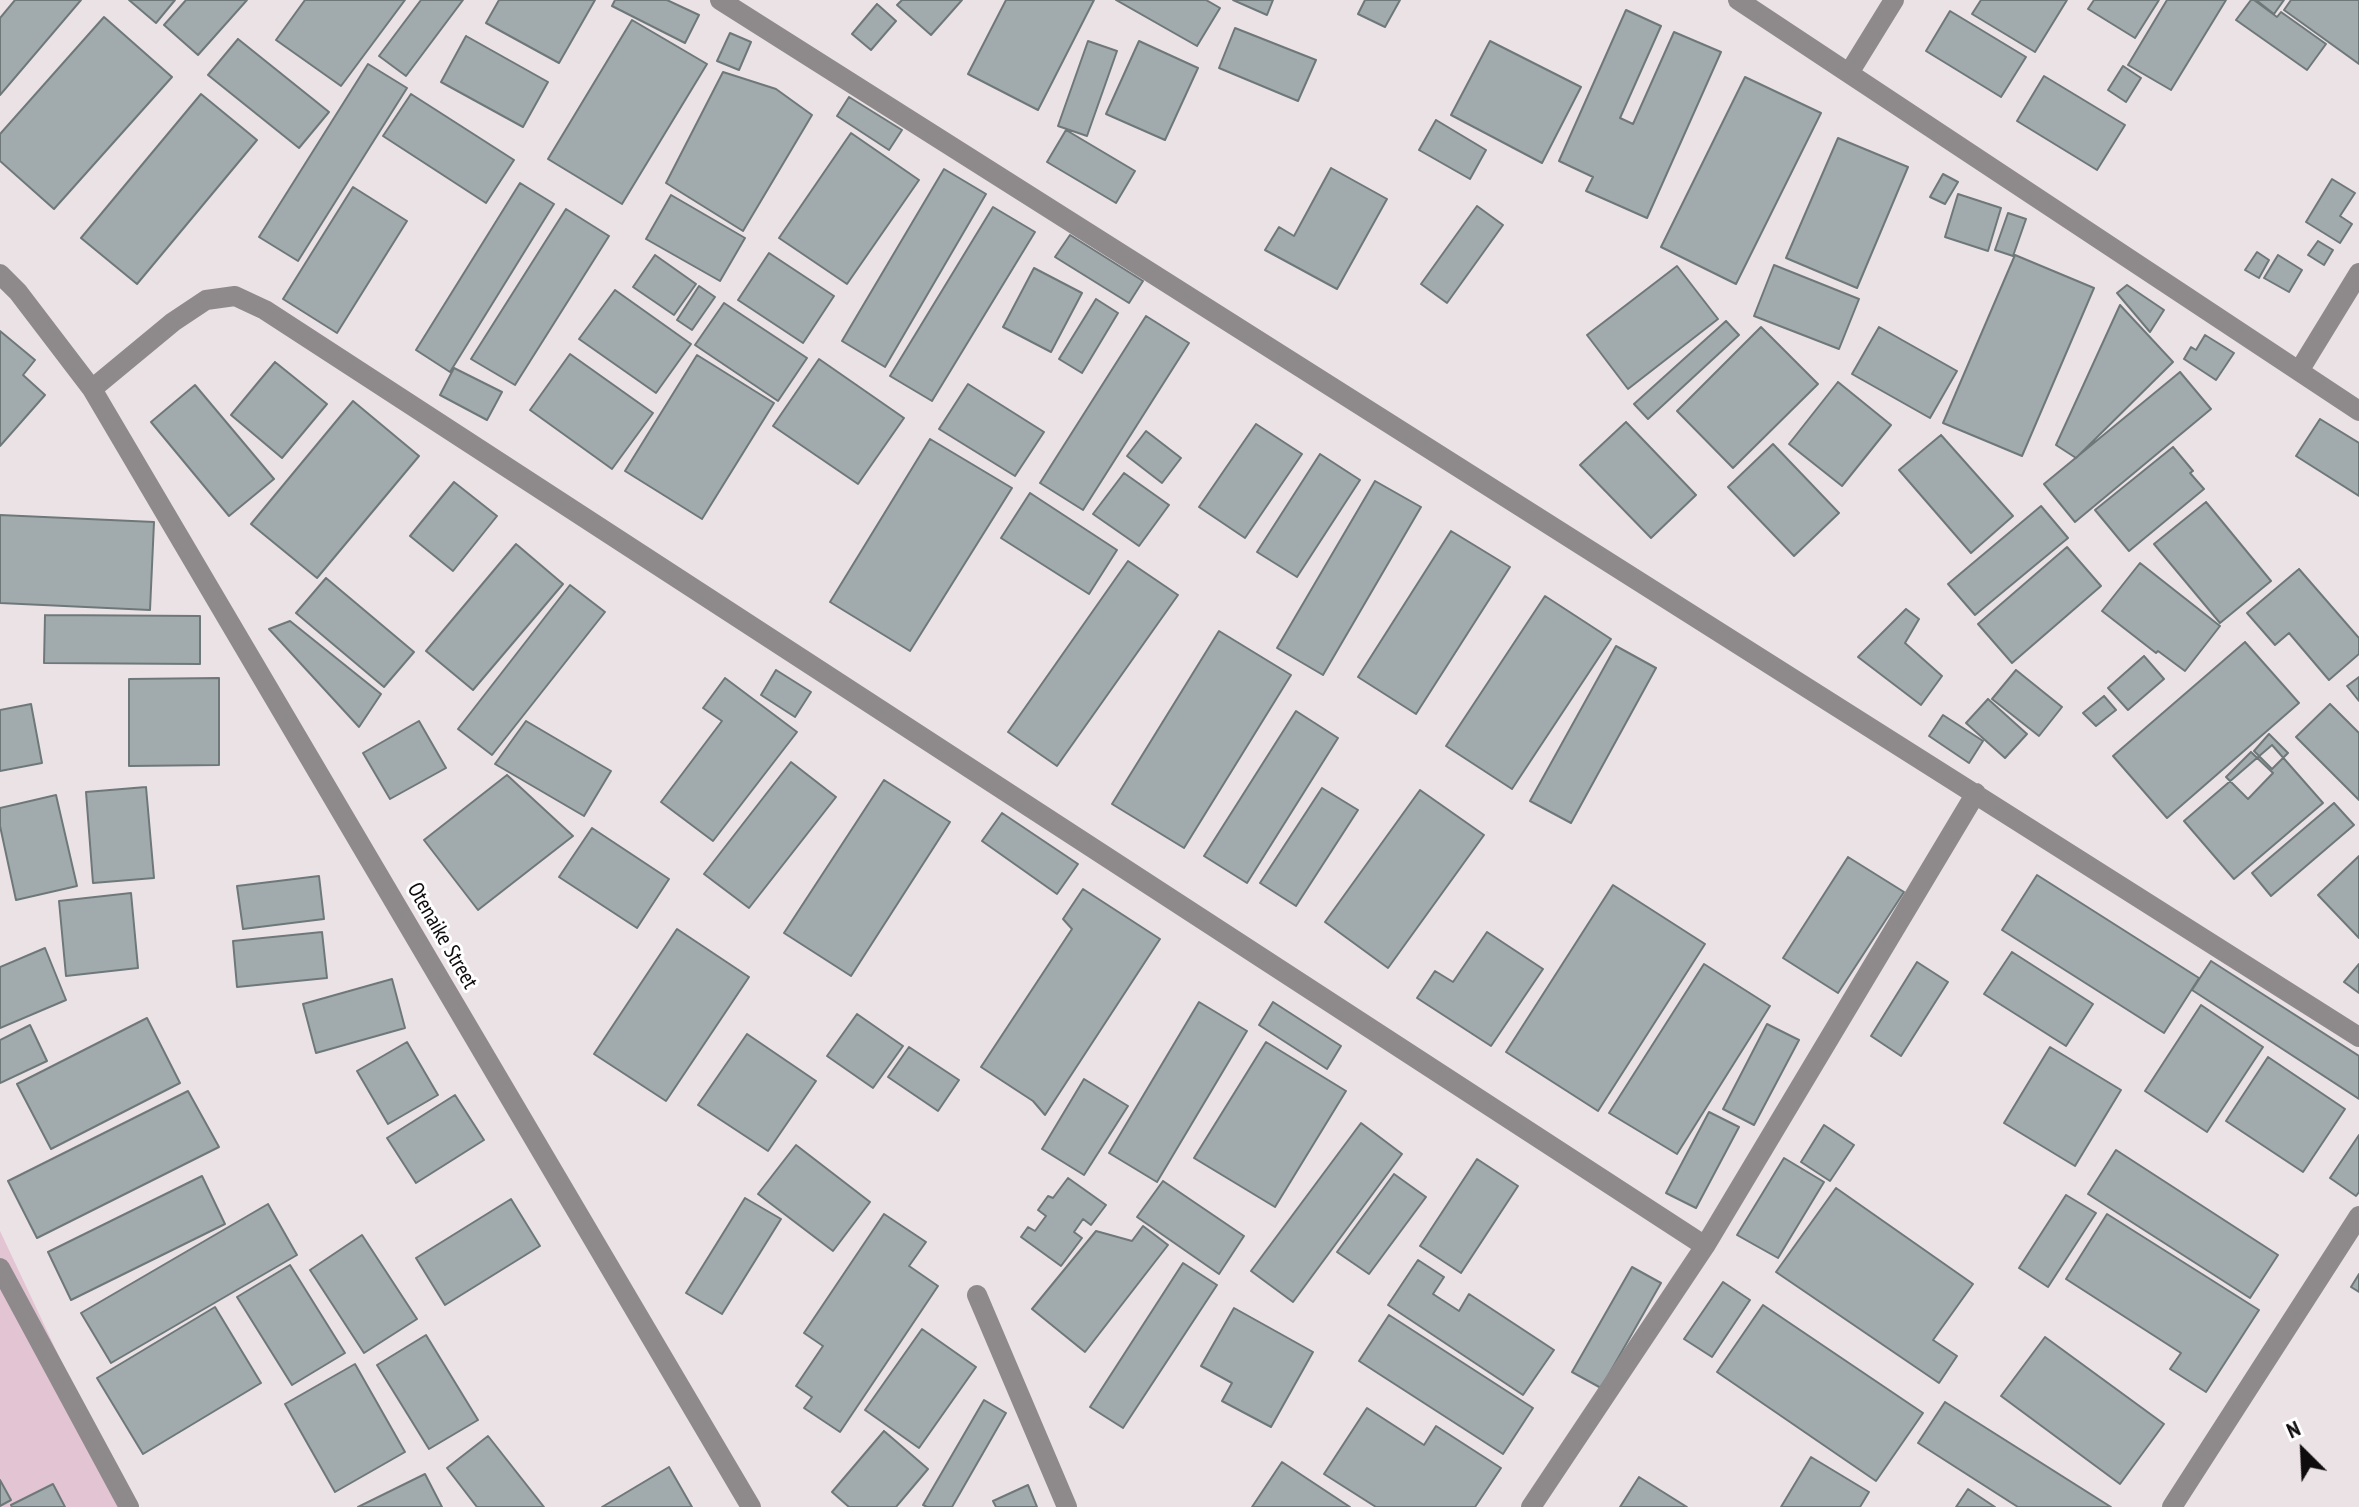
<!DOCTYPE html>
<style>
body{margin:0}
#map{position:relative;width:2359px;height:1507px;overflow:hidden;background:#ebe2e6;font-family:"PT Sans Narrow",sans-serif}
canvas{display:block}
.north{position:absolute;left:2263px;top:1411px;width:80px;height:80px;-webkit-text-stroke:6px #fff;paint-order:stroke;rotate:336deg;font-size:22px;font-weight:700;line-height:32px;text-align:center;color:#0f0c0d}
.north::after{content:'';display:block;margin:auto;width:28px;height:36px;background:#0f0c0d;clip-path:polygon(50% 0,100% 100%,50% 72%,0 100%)}
</style>
<div id="map">
<canvas width="2359" height="1507"></canvas>
<div class="north">N</div>
</div>
<script>
const ctx = document.querySelector('canvas').getContext('2d');
ctx.lineJoin = 'round';
function fill(path, color) { ctx.fillStyle = color; ctx.fill(path, 'evenodd'); }
const toPath = rows => new Path2D(rows.map(r => 'M' + r).join(''));
function strokePath(path, color, width, dash) { ctx.strokeStyle = color; ctx.lineWidth = width; ctx.lineCap = dash ? 'butt' : 'round'; ctx.setLineDash(dash || []); ctx.stroke(path); }
function write(font, color, halo, rows, align = 'center') {
  ctx.font = font + ' "PT Sans Narrow",sans-serif'; ctx.lineWidth = 6; ctx.setLineDash([]); ctx.textBaseline = 'middle'; ctx.strokeStyle = halo; ctx.fillStyle = color; for (const [text, x, y, turn = 0] of rows) {
    ctx.save(); ctx.translate(x, y); ctx.rotate((+turn || 0) * Math.PI / 180); ctx.textAlign = isNaN(turn) ? turn : align; if (halo) ctx.strokeText(text, 0, 0); ctx.fillText(text, 0, 0); ctx.restore();
  }
}
const green = toPath([
 [0,1231,130,1507,0,1507]
]);
const building = toPath([
 [15,0,81,0,0,95,0,18,15,0],
 [129,0,175,0,156,23,129,0],
 [186,0,247,0,198,55,164,25,186,0],
 [305,0,405,0,341,86,276,40,305,0],
 [421,0,463,0,406,76,379,56,421,0],
 [499,0,595,0,559,63,486,23,499,0],
 [615,0,667,0,699,15,685,43,612,6,615,0],
 [902,0,962,0,931,35,897,5,902,0],
 [1006,0,1094,0,1038,110,968,74,1006,0],
 [1116,0,1206,0,1220,8,1197,46,1116,0],
 [1233,0,1273,0,1267,15,1233,0],
 [1365,0,1400,0,1385,27,1358,14,1365,0],
 [1981,0,2067,0,2035,52,1972,14,1981,0],
 [2094,0,2159,0,2135,38,2088,9,2094,0],
 [2167,0,2226,0,2171,90,2128,65,2167,0],
 [2251,0,2254,0,2277,17,2281,12,2326,44,2307,70,2236,20,2251,0],
 [2256,0,2284,0,2274,14,2256,0],
 [2291,0,2359,0,2359,64,2284,10,2291,0],
 [877,4,896,21,871,50,852,34,877,4],
 [1626,10,1661,26,1620,118,1633,124,1674,32,1721,52,1647,218,1586,191,1593,177,1559,161,1626,10],
 [1950,11,2026,57,2001,97,1926,51,1950,11],
 [104,17,172,77,54,209,0,161,0,134,104,17],
 [632,20,707,64,622,204,548,159,632,20],
 [1235,28,1316,60,1298,101,1219,68,1235,28],
 [730,33,751,42,739,70,717,61,730,33],
 [466,36,548,82,523,127,441,82,466,36],
 [238,39,329,112,299,148,208,75,238,39],
 [1088,41,1117,51,1087,136,1058,126,1088,41],
 [1139,41,1198,68,1165,140,1106,114,1139,41],
 [1490,41,1581,87,1542,163,1451,115,1490,41],
 [368,64,407,88,298,261,259,237,368,64],
 [2123,66,2141,78,2126,102,2108,90,2123,66],
 [723,72,776,89,812,115,743,231,666,183,723,72],
 [2044,76,2125,125,2097,170,2017,121,2044,76],
 [1745,77,1821,113,1736,284,1661,247,1745,77],
 [201,94,257,140,137,284,81,238,201,94],
 [411,94,514,160,486,203,383,136,411,94],
 [849,97,902,130,889,150,837,116,849,97],
 [1436,120,1486,150,1470,179,1419,150,1436,120],
 [1066,130,1135,171,1116,203,1047,162,1066,130],
 [851,133,919,180,847,284,779,238,851,133],
 [1838,138,1908,167,1857,288,1786,258,1838,138],
 [1331,168,1387,199,1337,289,1265,250,1279,227,1294,236,1331,168],
 [944,169,986,194,885,367,842,341,944,169],
 [1943,174,1958,182,1945,204,1930,197,1943,174],
 [2332,179,2355,193,2340,216,2352,224,2340,243,2306,222,2332,179],
 [520,183,554,204,450,372,416,350,520,183],
 [353,187,407,221,337,333,283,299,353,187],
 [1958,194,2001,208,1988,251,1945,237,1958,194],
 [671,195,745,238,720,281,646,239,671,195],
 [1477,206,1503,225,1447,303,1421,284,1477,206],
 [993,207,1035,232,932,401,890,376,993,207],
 [566,209,609,236,515,385,471,359,566,209],
 [2008,213,2026,219,2013,256,1995,250,2008,213],
 [1070,235,1143,281,1129,303,1055,257,1070,235],
 [2318,241,2333,250,2324,265,2308,255,2318,241],
 [2257,252,2269,260,2259,278,2245,270,2257,252],
 [769,253,834,296,803,343,738,300,769,253],
 [655,255,696,284,674,315,633,287,655,255],
 [2015,255,2094,288,2022,456,1943,423,2015,255],
 [2278,255,2302,270,2289,292,2264,278,2278,255],
 [1774,265,1859,299,1839,349,1754,316,1774,265],
 [1677,266,1718,319,1628,389,1587,335,1677,266],
 [1034,268,1082,293,1051,352,1003,327,1034,268],
 [2127,285,2164,310,2150,332,2117,293,2127,285],
 [699,286,715,297,692,330,677,320,699,286],
 [615,290,691,344,656,393,579,339,615,290],
 [1096,299,1118,313,1082,373,1059,359,1096,299],
 [724,303,807,358,778,401,695,345,724,303],
 [2120,305,2173,362,2076,458,2056,445,2120,305],
 [1146,316,1189,343,1083,510,1040,483,1146,316],
 [1726,321,1739,335,1648,419,1634,404,1726,321],
 [1761,327,1818,384,1733,468,1677,411,1761,327],
 [1879,327,1957,371,1930,418,1852,374,1879,327],
 [0,331,35,360,23,375,45,395,0,446,0,331],
 [2205,335,2234,353,2216,380,2184,359,2191,347,2196,350,2205,335],
 [570,354,653,413,612,469,530,410,570,354],
 [697,355,774,403,702,519,625,471,697,355],
 [819,359,904,418,858,484,773,426,819,359],
 [275,362,327,404,282,458,231,415,275,362],
 [454,368,502,392,487,420,440,395,454,368],
 [2180,372,2211,409,2075,522,2044,484,2180,372],
 [1838,382,1891,425,1842,486,1789,444,1838,382],
 [968,384,1044,432,1015,476,939,429,968,384],
 [195,385,274,479,229,516,151,422,195,385],
 [353,401,419,456,317,578,251,524,353,401],
 [2320,419,2359,443,2359,496,2296,456,2320,419],
 [1626,422,1696,495,1651,538,1580,465,1626,422],
 [1256,424,1302,454,1245,538,1199,507,1256,424],
 [1146,431,1181,458,1162,483,1127,456,1146,431],
 [1941,435,2013,516,1971,553,1899,470,1941,435],
 [930,439,1012,488,910,651,830,602,930,439],
 [1773,444,1839,513,1794,556,1728,487,1773,444],
 [2173,447,2193,471,2190,473,2204,489,2129,551,2095,510,2173,447],
 [1320,454,1360,480,1297,577,1257,552,1320,454],
 [1124,473,1169,505,1139,546,1093,514,1124,473],
 [1375,481,1421,507,1323,675,1277,648,1375,481],
 [454,482,497,516,453,571,410,536,454,482],
 [1030,493,1117,550,1089,594,1001,538,1030,493],
 [2206,502,2271,581,2220,623,2154,544,2206,502],
 [2041,506,2068,538,1975,615,1948,584,2041,506],
 [0,515,154,522,150,610,0,603,0,515],
 [1451,531,1510,567,1416,714,1358,677,1451,531],
 [516,544,563,584,473,690,426,651,516,544],
 [2067,547,2101,586,2012,663,1978,624,2067,547],
 [1128,561,1178,595,1057,766,1008,732,1128,561],
 [2140,563,2220,626,2185,671,2158,651,2156,653,2102,611,2140,563],
 [2299,569,2359,638,2359,654,2329,680,2289,633,2275,645,2247,613,2299,569],
 [326,578,414,652,384,687,296,613,326,578],
 [570,585,605,612,492,755,458,729,570,585],
 [1545,596,1611,639,1512,789,1446,746,1545,596],
 [1906,609,1919,619,1905,643,1942,676,1921,705,1858,657,1906,609],
 [45,615,200,616,200,664,44,663,45,615],
 [290,621,381,694,359,727,269,629,290,621],
 [1219,631,1291,675,1184,848,1112,804,1219,631],
 [2245,642,2299,703,2167,818,2113,756,2245,642],
 [1616,646,1656,668,1571,823,1530,801,1616,646],
 [2144,656,2164,679,2128,710,2108,688,2144,656],
 [776,670,811,692,795,717,761,695,776,670],
 [2016,670,2062,707,2039,736,1992,699,2016,670],
 [2359,677,2359,701,2347,686,2359,677],
 [219,678,219,765,129,766,129,679,219,678],
 [725,678,797,732,713,841,661,802,722,721,703,708,725,678],
 [2104,696,2116,710,2096,726,2083,713,2104,696],
 [1988,699,2027,734,2005,758,1966,723,1988,699],
 [31,704,42,763,0,771,0,710,31,704],
 [2330,704,2359,733,2359,800,2296,737,2330,704],
 [1296,711,1338,738,1247,883,1204,856,1296,711],
 [1943,715,1983,741,1969,763,1929,736,1943,715],
 [419,721,446,768,390,799,363,753,419,721],
 [526,721,611,771,584,816,495,764,526,721],
 [2269,734,2288,753,2272,769,2254,751,2269,734],
 [2272,745,2323,803,2234,879,2184,821,2272,745],
 [2251,752,2273,773,2248,799,2226,777,2251,752],
 [791,762,836,797,749,908,704,874,791,762],
 [507,775,573,836,478,910,424,840,507,775],
 [884,780,950,822,851,976,784,933,884,780],
 [146,787,154,878,93,883,86,792,146,787],
 [1322,788,1358,810,1296,906,1260,883,1322,788],
 [1420,790,1484,835,1388,968,1325,922,1420,790],
 [56,795,77,886,16,900,0,826,0,808,56,795],
 [2334,803,2354,825,2271,896,2252,873,2334,803],
 [1002,813,1078,864,1057,894,982,841,1002,813],
 [592,828,669,879,637,928,559,877,592,828],
 [2359,856,2359,938,2318,895,2359,856],
 [1848,857,1904,892,1838,993,1783,958,1848,857],
 [2037,875,2199,978,2164,1033,2002,930,2037,875],
 [319,876,324,919,243,929,237,886,319,876],
 [1613,885,1705,944,1598,1111,1506,1052,1613,885],
 [1083,889,1160,939,1045,1115,1033,1101,981,1067,1072,929,1063,919,1083,889],
 [131,893,138,968,66,976,59,901,131,893],
 [677,929,749,977,666,1101,594,1054,677,929],
 [322,932,327,978,237,987,233,941,322,932],
 [1487,932,1543,969,1491,1046,1417,998,1435,971,1453,982,1487,932],
 [45,948,66,1000,0,1028,0,967,45,948],
 [2012,952,2093,1004,2066,1046,1984,994,2012,952],
 [2211,961,2359,1056,2359,1099,2192,990,2211,961],
 [1917,962,1948,982,1901,1056,1871,1036,1917,962],
 [1704,964,1770,1006,1677,1154,1609,1113,1704,964],
 [2359,964,2359,993,2344,982,2359,964],
 [392,979,405,1028,316,1053,303,1004,392,979],
 [1199,1002,1247,1031,1157,1182,1109,1153,1199,1002],
 [1273,1002,1341,1046,1327,1069,1259,1025,1273,1002],
 [2201,1005,2263,1047,2207,1132,2145,1091,2201,1005],
 [857,1014,903,1046,873,1088,827,1056,857,1014],
 [147,1018,180,1083,51,1149,17,1084,147,1018],
 [1767,1024,1799,1040,1754,1125,1723,1109,1767,1024],
 [30,1025,47,1061,0,1083,0,1040,30,1025],
 [747,1034,816,1081,768,1151,698,1105,747,1034],
 [407,1042,438,1095,388,1124,357,1071,407,1042],
 [1266,1042,1346,1091,1275,1207,1194,1158,1266,1042],
 [909,1047,959,1080,938,1111,888,1077,909,1047],
 [2050,1047,2121,1090,2075,1166,2004,1123,2050,1047],
 [2268,1057,2345,1109,2303,1172,2226,1121,2268,1057],
 [1084,1079,1128,1106,1084,1175,1042,1149,1084,1079],
 [188,1091,219,1147,37,1238,8,1181,188,1091],
 [455,1095,484,1140,416,1183,387,1138,455,1095],
 [1709,1112,1739,1127,1696,1208,1666,1193,1709,1112],
 [1361,1123,1402,1154,1293,1302,1251,1271,1361,1123],
 [1824,1125,1854,1145,1830,1181,1801,1162,1824,1125],
 [2359,1135,2359,1192,2356,1196,2330,1178,2359,1135],
 [796,1145,870,1202,833,1251,758,1194,796,1145],
 [2116,1150,2278,1255,2250,1298,2088,1194,2116,1150],
 [1784,1158,1824,1182,1778,1258,1737,1235,1784,1158],
 [1477,1159,1518,1186,1461,1273,1420,1246,1477,1159],
 [1394,1174,1426,1197,1369,1274,1337,1252,1394,1174],
 [202,1176,225,1224,71,1300,48,1252,202,1176],
 [1068,1178,1106,1205,1091,1225,1083,1219,1074,1232,1082,1238,1061,1266,1021,1237,1028,1227,1035,1231,1046,1216,1038,1210,1048,1196,1053,1198,1068,1178],
 [1163,1181,1244,1236,1219,1274,1137,1217,1163,1181],
 [1836,1188,1973,1284,1933,1340,1957,1356,1939,1383,1776,1272,1836,1188],
 [2066,1195,2096,1213,2048,1287,2019,1268,2066,1195],
 [745,1198,781,1219,722,1314,686,1293,745,1198],
 [511,1199,540,1246,445,1305,416,1258,511,1199],
 [268,1204,297,1255,111,1363,81,1313,268,1204],
 [884,1214,926,1242,909,1266,938,1286,840,1432,804,1408,812,1397,796,1386,823,1346,804,1333,884,1214],
 [2107,1214,2259,1310,2206,1392,2170,1369,2181,1353,2066,1279,2107,1214],
 [1143,1226,1168,1245,1085,1352,1032,1309,1096,1231,1132,1241,1143,1226],
 [362,1235,417,1319,364,1353,310,1270,362,1235],
 [1418,1260,1444,1277,1433,1294,1459,1311,1469,1294,1554,1350,1523,1395,1388,1305,1418,1260],
 [1183,1263,1217,1285,1123,1428,1090,1407,1183,1263],
 [290,1265,345,1353,292,1385,237,1297,290,1265],
 [1632,1267,1661,1283,1601,1388,1572,1372,1632,1267],
 [2359,1274,2359,1292,2351,1287,2359,1274],
 [1723,1282,1750,1300,1712,1357,1684,1339,1723,1282],
 [1763,1305,1923,1413,1876,1481,1717,1372,1763,1305],
 [215,1307,261,1383,143,1454,97,1378,215,1307],
 [1234,1308,1313,1352,1271,1427,1222,1401,1232,1383,1201,1366,1234,1308],
 [1389,1315,1533,1408,1503,1454,1359,1361,1389,1315],
 [922,1329,976,1367,919,1448,865,1410,922,1329],
 [426,1335,478,1420,429,1449,377,1365,426,1335],
 [2045,1337,2164,1424,2120,1484,2001,1396,2045,1337],
 [355,1364,405,1452,335,1492,285,1404,355,1364],
 [984,1400,1006,1413,952,1507,927,1507,923,1505,984,1400],
 [1945,1402,2111,1507,2018,1507,1918,1443,1945,1402],
 [1367,1408,1424,1445,1436,1426,1501,1468,1475,1507,1376,1507,1324,1474,1367,1408],
 [884,1431,928,1469,896,1507,849,1507,832,1492,884,1431],
 [488,1436,544,1507,477,1507,447,1468,488,1436],
 [1811,1457,1869,1492,1860,1507,1781,1507,1811,1457],
 [1282,1462,1350,1507,1252,1507,1282,1462],
 [669,1467,692,1507,602,1507,669,1467],
 [425,1474,442,1507,358,1507,425,1474],
 [1639,1477,1687,1507,1620,1507,1639,1477],
 [0,1480,11,1500,0,1506,0,1480],
 [53,1484,65,1507,12,1507,11,1505,53,1484],
 [1028,1485,1037,1507,996,1507,993,1501,1028,1485],
 [1968,1489,1995,1507,1956,1507,1968,1489]
]);
const minor = toPath([
 [720,0,2359,1037],
 [1738,0,2359,411],
 [1849,73,1894,0],
 [0,274,18,292,92,389,173,322,206,300,235,296,265,310,1705,1246],
 [2299,371,2359,273],
 [92,389,751,1507],
 [0,1268,129,1507],
 [977,1295,1067,1507],
 [1531,1507,1705,1246,1976,793],
 [2172,1507,2359,1216]
]);
const streetNames = [
 ["Otenaike Street",442,936,60]
];
fill(green, '#e2c4d2');
fill(building, '#a1abad');
strokePath(building, '#6f7879', 2);
strokePath(minor, '#8e8a8c', 20);
write('22px', '#0f0c0d', '#fff', streetNames);
</script>
